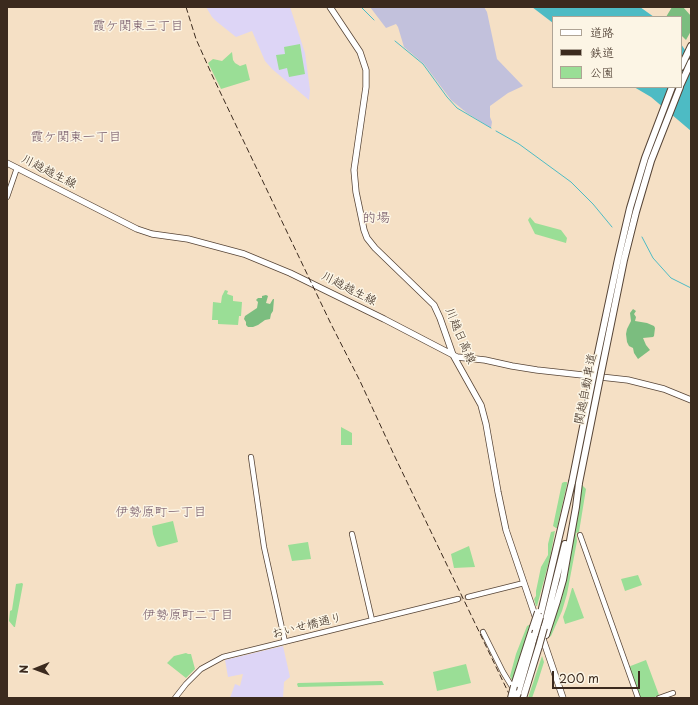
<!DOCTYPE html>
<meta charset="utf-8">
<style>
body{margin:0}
#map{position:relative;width:698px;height:705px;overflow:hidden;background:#f5e0c5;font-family:"Playpen Sans","Klee One",sans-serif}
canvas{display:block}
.frame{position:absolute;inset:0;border:8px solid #3b2a1e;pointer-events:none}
.legend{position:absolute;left:552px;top:16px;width:130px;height:72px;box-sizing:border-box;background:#fcf5e5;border:1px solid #afa495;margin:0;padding:5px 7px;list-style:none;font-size:12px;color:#3b2a1e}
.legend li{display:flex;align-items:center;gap:8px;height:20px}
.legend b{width:20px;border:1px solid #afa495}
.north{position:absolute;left:16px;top:649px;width:40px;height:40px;-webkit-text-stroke:3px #fcf5e5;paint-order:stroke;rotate:269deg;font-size:11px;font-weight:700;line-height:16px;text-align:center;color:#3b2a1e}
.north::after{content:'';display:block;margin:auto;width:14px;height:18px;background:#3b2a1e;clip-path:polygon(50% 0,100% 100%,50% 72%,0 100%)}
.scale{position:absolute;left:552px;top:671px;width:88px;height:18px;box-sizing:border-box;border:2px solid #3b2a1e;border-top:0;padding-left:5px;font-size:12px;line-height:14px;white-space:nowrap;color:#3b2a1e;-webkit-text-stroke:3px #fcf5e5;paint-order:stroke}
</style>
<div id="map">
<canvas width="698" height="705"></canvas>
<div class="frame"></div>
<ul class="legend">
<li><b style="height:5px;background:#fff"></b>道路</li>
<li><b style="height:5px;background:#3b2a1e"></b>鉄道</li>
<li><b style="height:11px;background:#9ade96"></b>公園</li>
</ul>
<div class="north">N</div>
<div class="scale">200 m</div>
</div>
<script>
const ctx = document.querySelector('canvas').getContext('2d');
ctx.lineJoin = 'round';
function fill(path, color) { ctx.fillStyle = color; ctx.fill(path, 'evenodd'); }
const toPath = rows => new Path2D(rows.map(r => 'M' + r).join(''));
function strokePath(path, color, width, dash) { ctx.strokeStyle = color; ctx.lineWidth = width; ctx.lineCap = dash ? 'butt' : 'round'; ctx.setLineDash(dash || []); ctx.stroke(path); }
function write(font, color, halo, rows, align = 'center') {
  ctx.font = font + ' "Playpen Sans","Klee One",sans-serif'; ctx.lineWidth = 3; ctx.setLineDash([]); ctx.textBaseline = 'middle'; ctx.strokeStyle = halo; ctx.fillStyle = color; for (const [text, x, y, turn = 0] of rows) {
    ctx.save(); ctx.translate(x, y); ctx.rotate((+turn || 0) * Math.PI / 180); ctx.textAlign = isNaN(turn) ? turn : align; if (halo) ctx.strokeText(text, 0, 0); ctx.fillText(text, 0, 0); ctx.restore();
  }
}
const built = toPath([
 [206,7,290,7,305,53,310,90,309,100,272,69,265,61,252,31,236,37,216,21,212,17],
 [283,646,290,677,284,682,283,698,230,698,235,684,240,686,243,674,228,677,225,660]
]);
const industrial = toPath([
 [370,7,484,7,487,12,497,59,523,86,508,93,490,106,490,117,492,122,491,128,467,113,451,100,424,64,404,47,398,27,396,24,386,28]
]);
const green = toPath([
 [300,44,305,74,289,77,287,68,279,70,276,55,285,54,284,47],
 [232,52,233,60,235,63,240,66,246,64,250,80,221,89,208,63,213,59,222,61],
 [530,217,535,223,561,230,567,238,566,243,535,234,528,220],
 [225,290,228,291,227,294,233,296,233,301,242,302,241,316,239,316,238,325,218,324,218,320,212,320,213,302,221,303,222,296],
 [341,427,352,433,352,445,341,445],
 [564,482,567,482,567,484,557,528,556,528,553,526,562,483],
 [582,485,586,489,579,532,576,533,577,541,567,594,562,611,551,636,549,637,547,637,562,598],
 [173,521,178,542,159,547,157,546,153,534,152,526],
 [555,531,550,558,537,606,536,606,534,599,536,596,536,591,541,567,548,555,548,544,551,532],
 [308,542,311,559,292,561,288,545],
 [469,546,475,567,454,568,451,554],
 [638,575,642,585,625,591,621,579],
 [22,583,23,584,15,627,14,627,9,621,10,611,12,610,16,584],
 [572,588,573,588,584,618,565,624,563,617,567,606],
 [529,625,532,625,522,652,513,683,510,676,516,654,527,626],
 [186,653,188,654,191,654,195,669,186,678,167,663,174,656],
 [542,656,544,662,538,681,532,698,528,698],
 [646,660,659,695,653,698,639,698,628,667],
 [466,664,471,683,437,691,433,672],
 [382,681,384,685,298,687,297,684,298,683]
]);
const forest = toPath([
 [672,7,683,7,691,16,691,31,686,40,681,35,681,17,666,17],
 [266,295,268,296,266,303,270,304,273,299,274,299,273,311,271,314,270,319,265,320,258,325,253,327,248,327,246,325,246,322,244,319,245,316,257,308,258,302,256,300,258,298,262,298,262,296],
 [633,309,636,311,634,314,636,317,635,321,647,323,654,326,655,328,654,336,653,337,643,338,646,345,650,350,638,359,634,353,633,348,629,346,627,342,626,334,627,329,631,321,630,313]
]);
const water = toPath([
 [532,7,640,7,654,17,553,17,553,23],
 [681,44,691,59,691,131,651,97,634,87,681,87]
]);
const stream = toPath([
 [361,7,374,20],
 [395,41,423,64,447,97,457,108,491,128],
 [496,131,519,144,571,182,593,204,612,227],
 [642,237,653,258,671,278,691,288]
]);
const minorTunnel = toPath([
 [458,599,468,597]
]);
const minor = toPath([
 [7,197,17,168],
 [251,457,264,547,285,642],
 [352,534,372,620],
 [580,535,638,698],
 [468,597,524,583],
 [483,632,503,672,514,690],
 [175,698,186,684,201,669,223,657,458,599],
 [659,698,673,693]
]);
const major = toPath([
 [330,7,360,52,366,70,366,87,354,170,356,192,364,230,367,238,375,248,434,305,440,318,453,355,481,405,486,424,498,492,506,530,563,698],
 [7,163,137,229,152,234,188,239,244,254,290,273,384,319,457,357,485,360,512,366,537,370,628,380,664,389,691,400]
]);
const highway = toPath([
 [681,67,691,46],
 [681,84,691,62],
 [594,372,618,259,630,208,645,158,672,87],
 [601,373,624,260,636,212,651,161,680,87],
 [540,617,572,482],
 [544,628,565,544],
 [546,635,557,601,563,580,576,507,579,483],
 [514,686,533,627],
 [518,693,535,634],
 [523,698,539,646]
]);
const rail = toPath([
 [186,7,196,39,212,75,331,324,360,381,395,457,511,698]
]);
const highwayBridge = toPath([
 [572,482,594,372],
 [579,483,601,373],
 [533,627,538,612],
 [535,634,540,617],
 [539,646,544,628],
 [511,698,514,686],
 [516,698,518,693]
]);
const streetNames = [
 ["川越越生線",49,172,27],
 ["川越越生線",349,289,27],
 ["川越日高線",460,336,67],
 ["関越自動車道",586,389,-79],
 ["おいせ橋通り",307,626,-14]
];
const neighbourhoodNames = [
 ["霞ケ関東三丁目",138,26],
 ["霞ケ関東一丁目",76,137],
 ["伊勢原町一丁目",161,512],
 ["伊勢原町二丁目",188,615]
];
const quarterNames = [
 ["的場",376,218]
];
fill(built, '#ddd5f6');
fill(industrial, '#c2c1dc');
fill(green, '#9ade96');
fill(forest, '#7bbd7f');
fill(water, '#4dbbc4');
strokePath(stream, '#4dbbc4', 1);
strokePath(minorTunnel, '#d0bca4', 4.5, [4.5, 2]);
strokePath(minor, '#574537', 6);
strokePath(major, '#574537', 7);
strokePath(highway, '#574537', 8);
strokePath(minor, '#fff', 4.5);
strokePath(major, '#fff', 5.5);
strokePath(highway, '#fff', 6);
strokePath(rail, '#3b2a1e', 1, [6, 3]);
strokePath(highwayBridge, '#574537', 8, []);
strokePath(highwayBridge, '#fff', 6);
write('12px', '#3b2a1e', '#fcf5e5', streetNames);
write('13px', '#745868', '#fcf5e5', neighbourhoodNames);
write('14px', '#745868', '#fcf5e5', quarterNames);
</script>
